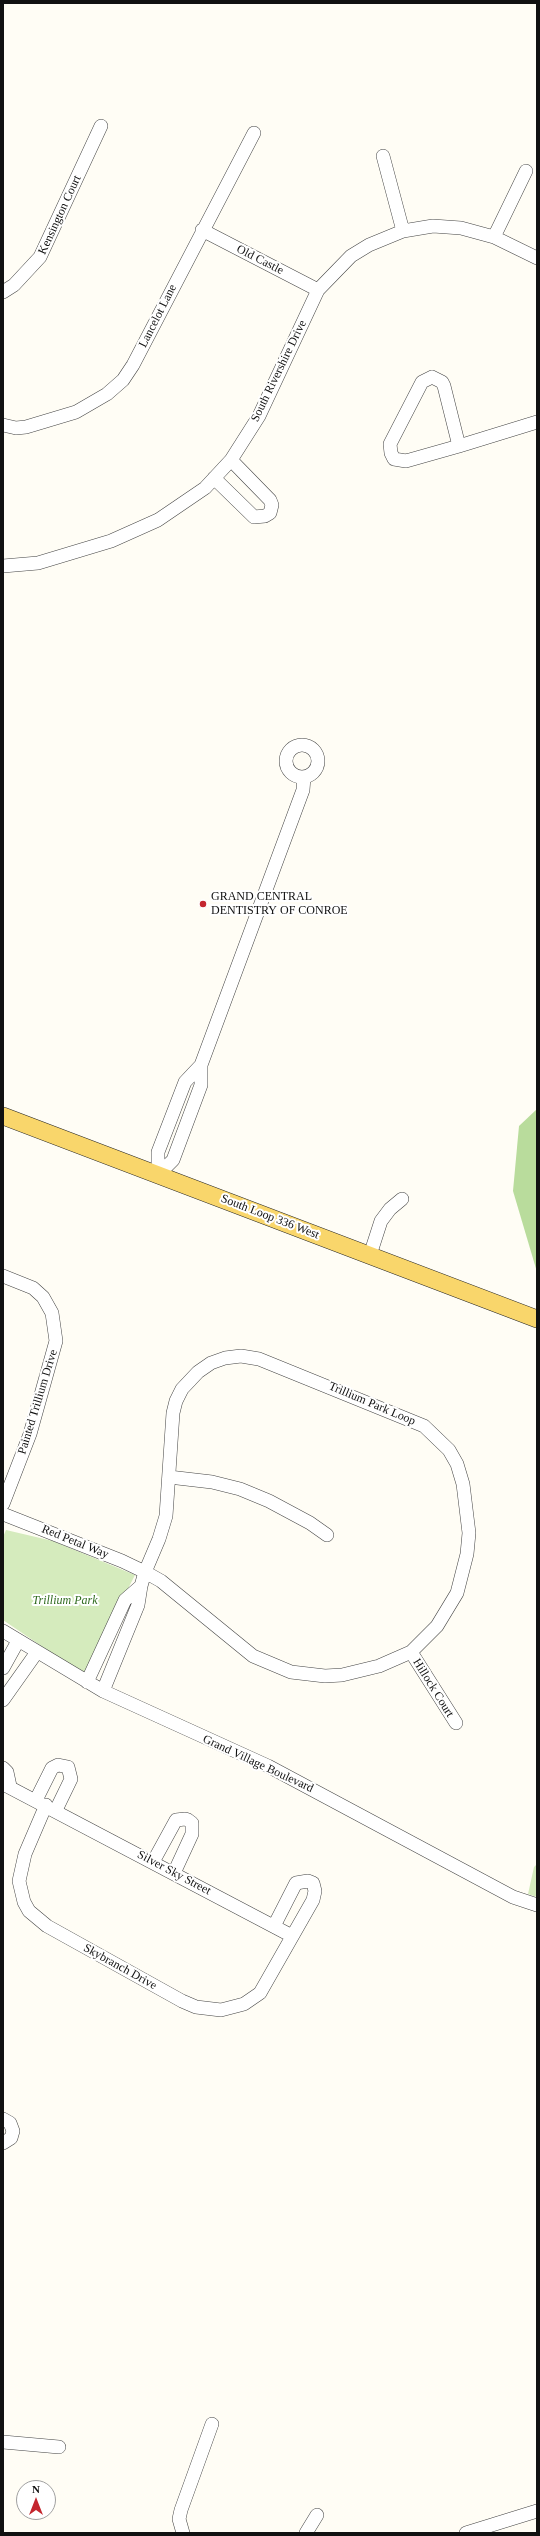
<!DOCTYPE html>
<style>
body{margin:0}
#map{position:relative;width:540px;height:2536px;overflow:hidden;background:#fffdf5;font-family:"Times New Roman",serif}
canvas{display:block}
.frame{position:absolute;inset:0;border:4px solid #111;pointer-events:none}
.north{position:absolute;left:16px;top:2480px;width:40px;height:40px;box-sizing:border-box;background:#fff;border:1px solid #a0a0a0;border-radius:50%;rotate:0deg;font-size:11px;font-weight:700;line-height:16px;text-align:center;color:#111}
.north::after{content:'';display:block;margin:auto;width:14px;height:18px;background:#c4262e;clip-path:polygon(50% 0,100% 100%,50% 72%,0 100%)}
</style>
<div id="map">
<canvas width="540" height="2536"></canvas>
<div class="frame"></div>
<div class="north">N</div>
</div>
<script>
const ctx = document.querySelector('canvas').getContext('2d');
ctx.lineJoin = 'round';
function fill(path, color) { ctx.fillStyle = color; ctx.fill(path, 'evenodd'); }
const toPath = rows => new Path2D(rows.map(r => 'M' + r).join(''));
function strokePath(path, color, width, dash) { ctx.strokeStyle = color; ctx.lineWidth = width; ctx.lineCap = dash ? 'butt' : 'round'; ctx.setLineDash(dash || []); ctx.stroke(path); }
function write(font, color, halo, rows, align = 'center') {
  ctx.font = font + ' "Times New Roman",serif'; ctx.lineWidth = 4; ctx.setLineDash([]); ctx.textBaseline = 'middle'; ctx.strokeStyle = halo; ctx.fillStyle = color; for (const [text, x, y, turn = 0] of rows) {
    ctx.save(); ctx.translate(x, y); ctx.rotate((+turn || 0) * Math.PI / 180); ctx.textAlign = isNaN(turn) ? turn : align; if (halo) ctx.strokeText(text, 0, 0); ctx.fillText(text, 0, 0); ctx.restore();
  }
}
const green = toPath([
 [6,1530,53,1541,135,1575,84,1675,3,1620,3,1537],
 [537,1864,537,1897,528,1894,534,1867]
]);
const forest = toPath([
 [537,1109,537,1272,513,1191,519,1126]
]);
const minor = toPath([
 [383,156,403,231],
 [202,230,318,290],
 [494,237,526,171],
 [3,292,14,285,40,257,101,126],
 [432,377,442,382,444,386,459,446,406,461,394,459,391,453,390,444,422,382,432,377],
 [3,425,16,428,26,427,76,412,107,394,123,380,133,365,254,133],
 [459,446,537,422],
 [214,478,254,517,265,516,270,513,272,505,270,500,231,460],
 [3,566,38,563,111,541,158,520,205,488,231,460,259,416,318,290,351,256,369,245,403,231,433,226,461,228,494,237,537,258],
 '286 761a16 16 0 1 1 32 0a16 16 0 1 1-32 0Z',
 [158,1175,173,1160,201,1085,201,1065,303,790,304,777],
 [158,1175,158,1152,185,1082,201,1065],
 [370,1255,381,1221,390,1209,402,1199],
 [3,1276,33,1288,43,1297,52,1313,56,1341,30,1434,3,1504],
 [169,1477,212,1482,240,1489,269,1501,310,1523,327,1535],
 [3,1514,122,1561,145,1572,161,1581,253,1656,291,1672,325,1676,342,1675,379,1666,411,1652,437,1626,457,1593,467,1554,469,1533,463,1484,457,1464,449,1450,424,1426,259,1359,241,1356,225,1358,211,1363,198,1372,182,1389,176,1401,173,1413,166,1516,159,1539,145,1572,141,1586,138,1605,103,1691],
 [3,1631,103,1691,268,1766,513,1897,537,1905],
 [411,1652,456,1723],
 [3,1668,18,1641],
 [87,1682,125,1600,141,1586],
 [3,1700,37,1652],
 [3,1768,7,1772,10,1786],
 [3,1784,292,1936],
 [36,1800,52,1768,58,1765,68,1767,71,1779,56,1810],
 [46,1805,25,1854,19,1881,24,1902,29,1911,47,1926,182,2001,196,2007,221,2010,244,2004,260,1993,313,1900,315,1891,313,1883,308,1881,296,1883,274,1926],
 [153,1862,176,1820,185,1819,188,1820,192,1823,192,1834,174,1873],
 [3,2119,10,2123,13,2131,11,2138,3,2143],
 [3,2442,59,2447],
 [183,2533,179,2519,181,2510,212,2424],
 [306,2533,317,2515],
 [466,2533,537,2511]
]);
const major = toPath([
 [3,1116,537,1319]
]);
const markers = [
 [203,904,4,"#c4262e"]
];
const streetNames = [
 ["Kensington Court",60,215,-65],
 ["Old Castle",260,260,27],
 ["Lancelot Lane",158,316,-63],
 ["South Rivershire Drive",279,371,-64],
 ["South Loop 336 West",270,1217,21],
 ["Painted Trillium Drive",38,1402,-73],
 ["Trillium Park Loop",372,1404,23],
 ["Red Petal Way",75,1542,22],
 ["Hillock Court",433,1688,58],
 ["Grand Village Boulevard",258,1764,25],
 ["Silver Sky Street",174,1873,28],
 ["Skybranch Drive",120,1967,29]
];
const poiNames = [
 ["GRAND CENTRAL",211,897],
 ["DENTISTRY OF CONROE",211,911]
];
const parkNames = [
 ["Trillium Park",65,1601]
];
fill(green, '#d5ebbd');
fill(forest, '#b9dc9c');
strokePath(minor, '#444', 14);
strokePath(major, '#222', 18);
strokePath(minor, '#fff', 13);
strokePath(major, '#f9d66b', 17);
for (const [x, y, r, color] of markers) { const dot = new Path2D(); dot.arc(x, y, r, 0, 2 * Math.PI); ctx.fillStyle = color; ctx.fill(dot); strokePath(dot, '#fff', 1.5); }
write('12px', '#111', '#fff', streetNames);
write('12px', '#111', '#fff', poiNames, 'left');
write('italic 12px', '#2f6b1f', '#fff', parkNames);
</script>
